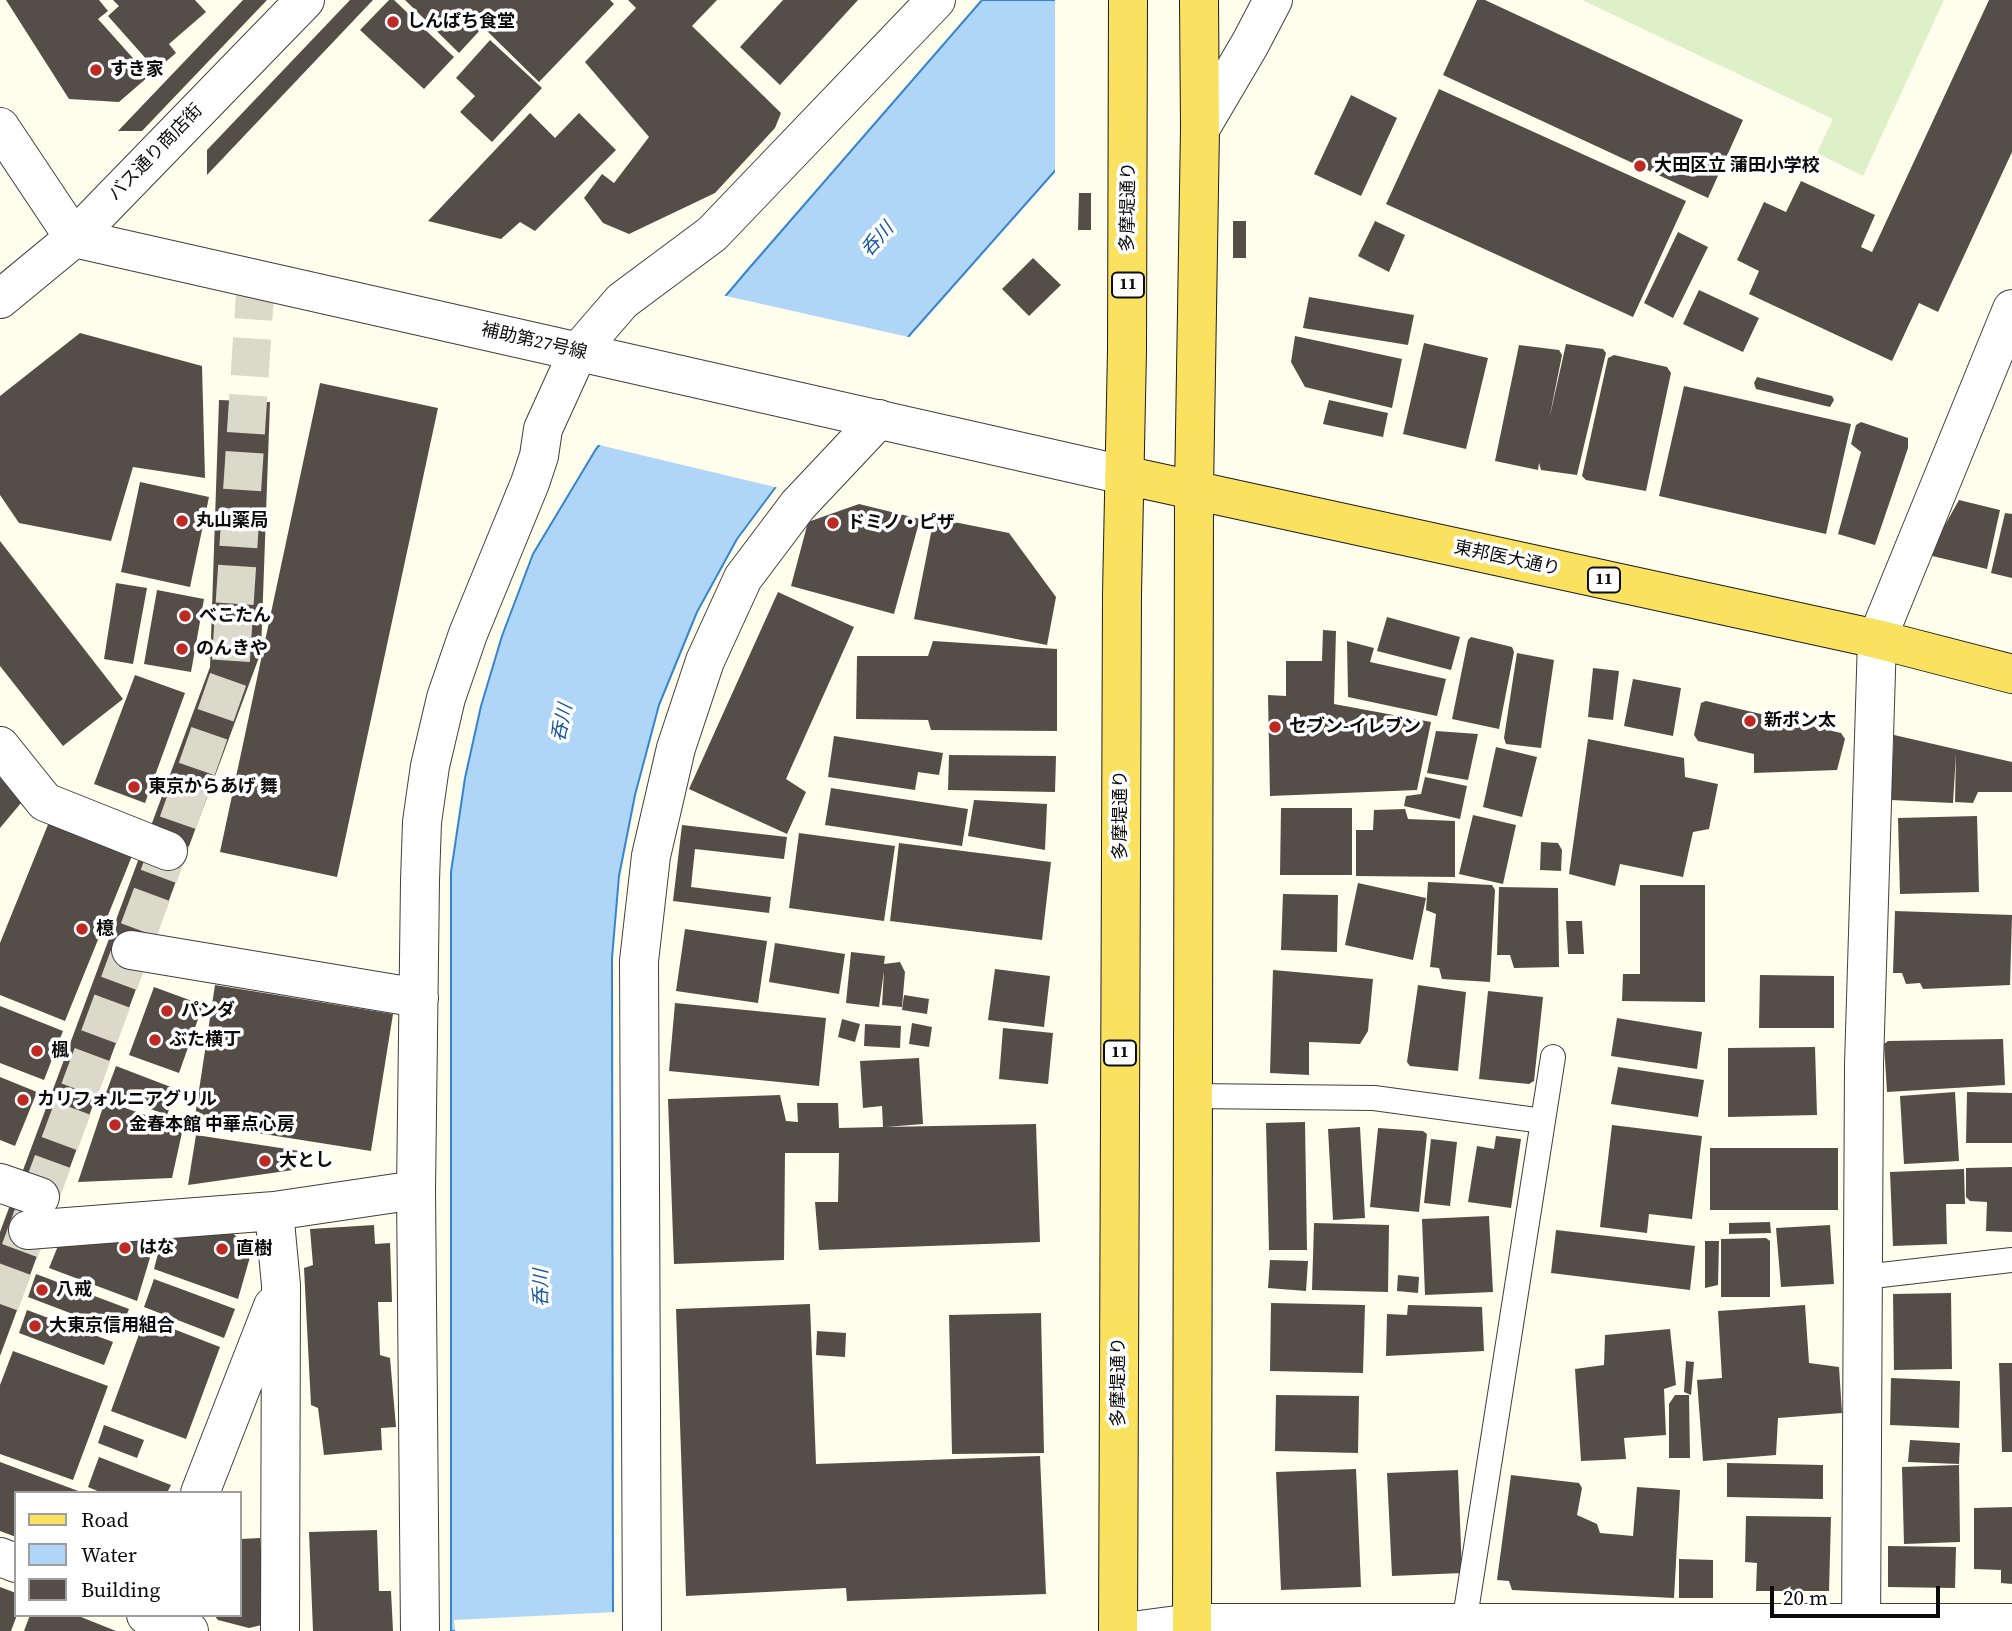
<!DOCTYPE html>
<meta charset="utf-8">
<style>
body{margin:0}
#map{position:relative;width:2012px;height:1631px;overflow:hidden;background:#fffdeb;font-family:"Source Serif 4",serif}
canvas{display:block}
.legend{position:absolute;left:14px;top:1491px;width:228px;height:126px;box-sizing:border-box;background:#fff;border:2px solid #9e9e9e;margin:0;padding:9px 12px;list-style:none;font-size:21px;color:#0c0c0c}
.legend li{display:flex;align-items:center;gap:14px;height:35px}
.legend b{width:35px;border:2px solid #9e9e9e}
.scale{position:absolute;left:1770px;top:1586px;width:170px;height:32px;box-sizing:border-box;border:4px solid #0c0c0c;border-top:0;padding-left:9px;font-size:21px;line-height:24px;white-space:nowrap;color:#0c0c0c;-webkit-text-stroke:5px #fff;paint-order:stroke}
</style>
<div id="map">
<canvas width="2012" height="1631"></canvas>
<ul class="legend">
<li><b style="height:9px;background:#fae260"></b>Road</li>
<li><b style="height:19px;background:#afd6f7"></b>Water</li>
<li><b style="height:19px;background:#554e48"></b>Building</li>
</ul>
<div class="scale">20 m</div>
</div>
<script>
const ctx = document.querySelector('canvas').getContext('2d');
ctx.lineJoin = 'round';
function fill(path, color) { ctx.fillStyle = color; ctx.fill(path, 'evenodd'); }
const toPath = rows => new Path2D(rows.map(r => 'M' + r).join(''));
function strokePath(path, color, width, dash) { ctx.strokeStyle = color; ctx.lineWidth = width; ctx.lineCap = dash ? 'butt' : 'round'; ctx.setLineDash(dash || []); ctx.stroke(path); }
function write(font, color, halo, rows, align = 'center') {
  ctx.font = font + ' "Source Serif 4","Noto Sans JP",serif'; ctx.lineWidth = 7; ctx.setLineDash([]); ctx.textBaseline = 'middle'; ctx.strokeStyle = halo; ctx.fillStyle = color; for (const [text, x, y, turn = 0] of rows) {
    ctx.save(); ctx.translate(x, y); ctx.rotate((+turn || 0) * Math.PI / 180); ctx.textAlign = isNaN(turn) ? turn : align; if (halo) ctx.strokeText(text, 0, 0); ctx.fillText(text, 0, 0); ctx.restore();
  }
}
const pitch = toPath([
 [1582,0,1944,0,1863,176,1817,153,1833,119]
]);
const water = toPath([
 [982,0,1206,0,778,484,737,539,697,612,659,705,635,795,619,876,612,958,613,1631,451,1631,451,872,465,778,481,706,502,636,533,554,596,449,745,273,982,0]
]);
const pier = toPath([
 [1055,0,1209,0,1055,177],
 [722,295,913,338,779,488,595,444],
 [616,1612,616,1631,455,1631,454,1620]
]);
const building = toPath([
 [6,0,99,0,108,11,98,19,149,76,119,102,69,99],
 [113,0,195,0,206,12,169,44,176,53,156,70,108,16,119,6],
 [243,0,267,0,142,131,118,131],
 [350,0,373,0,207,175,207,150],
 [389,0,394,0,454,57,424,89,360,30],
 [405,0,610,0,614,4,539,82,483,27,459,53],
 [628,0,717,0,692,26,781,113,775,128,715,193,629,234,603,223,584,198,602,174,614,183,649,137,585,62,636,8],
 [783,0,858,0,780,85,740,47],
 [1477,0,1485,0,1743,120,1708,198,1443,75],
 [1989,0,2012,0,2012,152,1938,312,1919,303,1892,361,1749,294,1759,271,1737,260,1764,202,1786,212,1801,181,1875,215,1861,247,1872,252],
 [490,40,542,88,492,142,460,112,475,96,456,78],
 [1439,89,1686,201,1633,317,1386,204],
 [1351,95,1397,118,1361,196,1314,174],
 [530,113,555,138,579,113,616,150,535,231,520,222,501,239,428,221],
 [1079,193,1091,193,1091,230,1078,230],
 [1233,221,1246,221,1246,258,1233,258],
 [1375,221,1405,235,1389,272,1358,256],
 [1678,232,1708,247,1673,318,1644,303],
 [1033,258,1061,285,1029,316,1002,289],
 [1699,290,1759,318,1743,352,1683,324],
 [1309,297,1414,315,1408,345,1303,328],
 [80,333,202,366,205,478,133,467,111,541,19,523,0,495,0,396],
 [1295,336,1402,359,1392,408,1305,387,1291,362],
 [1424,343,1488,358,1466,449,1403,434],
 [1566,344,1603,349,1606,353,1577,475,1541,470,1539,463,1538,470,1495,461,1519,345,1559,350,1562,355,1549,420],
 [1614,355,1667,367,1671,373,1646,491,1586,480,1582,476,1608,358],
 [1757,377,1832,396,1834,400,1830,407,1756,389,1754,383],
 [320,383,438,408,337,877,220,852],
 [1684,386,1851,424,1826,534,1659,496],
 [219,400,270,402,261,652,0,1356,0,1232,210,667],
 [1329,400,1388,413,1383,437,1323,424],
 [1861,422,1908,438,1908,448,1875,545,1838,534,1861,452,1851,444,1856,425],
 [140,482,209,497,190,587,121,572],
 [1959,500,2000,510,1987,569,1928,555],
 [859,504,920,519,894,614,791,586,808,522],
 [2005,513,2012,514,2012,578,1991,573],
 [934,518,1009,533,1056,597,1047,645,914,619],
 [0,541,123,699,63,746,0,666],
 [116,583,147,588,133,664,104,659],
 [157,590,204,599,191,672,144,664],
 [778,592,854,627,786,779,806,792,787,834,689,789],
 [1387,617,1460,637,1451,670,1377,651],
 [1323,630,1336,631,1334,704,1431,722,1417,790,1270,796,1268,695,1286,696,1286,661,1322,661],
 [1471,637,1512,647,1514,652,1499,729,1452,719,1468,640],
 [933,641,1057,649,1057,731,931,730,928,720,856,719,857,656,928,656],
 [1347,641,1374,648,1370,662,1446,679,1437,716,1348,697],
 [1517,653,1554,660,1541,748,1506,744,1504,738],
 [1593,668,1619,671,1613,720,1588,717],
 [135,675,185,693,145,803,94,784],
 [1633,679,1681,688,1673,736,1624,726],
 [1706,701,1841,733,1845,739,1837,770,1754,773,1754,754,1698,741,1694,735,1701,703],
 [1436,731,1478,734,1468,780,1427,773],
 [1894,735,2012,762,2012,792,1978,792,1973,803,1955,802,1956,754,1953,803,1891,800],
 [834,736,943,753,939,775,918,772,915,790,828,777],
 [1588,739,1684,758,1685,777,1718,784,1709,829,1693,832,1683,877,1620,864,1615,886,1569,874],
 [1496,747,1537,757,1522,817,1483,807],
 [949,755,1056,756,1055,792,948,790],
 [1425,777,1467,786,1460,819,1404,806,1406,796,1421,794],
 [0,778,21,803,0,828],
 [831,788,968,809,962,846,825,825],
 [974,800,1047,804,1045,850,968,836],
 [1281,808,1352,808,1352,875,1280,875],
 [1405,809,1408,819,1455,821,1455,877,1356,876,1356,830,1373,830,1374,810],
 [1473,815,1516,825,1503,884,1459,874],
 [1977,816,1979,892,1900,894,1898,818],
 [49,822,132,856,65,1021,0,995,0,943],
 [682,825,787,837,784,859,695,849,691,887,771,897,769,913,673,901],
 [799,833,895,846,884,921,789,908],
 [1541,842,1558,843,1562,850,1561,871,1540,870],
 [899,843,1051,862,1042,940,890,921],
 [1428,882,1492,885,1495,890,1490,982,1442,979,1439,968,1430,967,1436,914,1426,910],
 [1358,883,1426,898,1413,960,1345,945],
 [1640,885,1705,885,1705,1002,1622,1001,1623,974,1640,974],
 [1499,887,1558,888,1559,967,1514,968,1510,955,1497,955],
 [1283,894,1338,895,1337,952,1281,950],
 [1895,911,2012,915,2010,985,1923,989,1920,983,1906,984,1902,973,1893,973],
 [1566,921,1582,921,1584,954,1568,954],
 [685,929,767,941,758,1003,676,991],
 [775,943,845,954,839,994,769,982],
 [851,952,885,956,884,964,900,962,905,972,902,1007,882,1005,884,971,879,1007,846,1003],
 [995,969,1050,976,1044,1027,988,1020],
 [1273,970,1373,979,1368,1031,1360,1044,1309,1042,1309,1075,1270,1073],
 [1760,975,1834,976,1834,1028,1759,1028],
 [215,985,393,1014,371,1151,194,1123],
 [1418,985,1466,992,1458,1071,1410,1066,1407,1062],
 [154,987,203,1005,179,1073,129,1055],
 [1488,991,1543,997,1534,1081,1529,1084,1479,1079],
 [904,995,929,999,927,1014,902,1010],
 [675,1003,826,1018,819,1086,669,1071],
 [0,1006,63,1031,44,1080,0,1063],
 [1617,1018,1702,1032,1697,1069,1611,1056],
 [842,1019,860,1024,855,1042,838,1037],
 [912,1023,932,1027,929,1047,909,1044],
 [865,1024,901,1026,900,1048,864,1046],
 [1003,1028,1053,1033,1048,1084,999,1079],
 [2003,1039,2005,1085,1887,1092,1884,1044,1888,1041],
 [1815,1047,1817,1115,1728,1117,1728,1048],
 [919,1058,923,1124,886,1127,1036,1124,1040,1242,819,1250,815,1202,838,1202,839,1153,785,1153,784,1260,674,1264,668,1099,780,1095,786,1121,798,1122,797,1103,838,1103,839,1128,883,1127,882,1106,863,1108,860,1061],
 [116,1066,176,1089,167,1115,106,1093],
 [1618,1067,1704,1080,1698,1117,1611,1104],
 [0,1077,37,1092,15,1146,0,1140],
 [1955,1092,1959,1161,1904,1164,1900,1096],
 [1967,1092,2012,1093,2012,1143,1966,1143],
 [105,1101,183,1128,172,1178,78,1182],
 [1305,1122,1307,1250,1269,1250,1266,1123],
 [1612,1125,1702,1136,1692,1219,1649,1214,1647,1233,1600,1227],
 [1360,1127,1365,1218,1333,1220,1328,1129],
 [1378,1128,1423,1131,1427,1134,1419,1212,1370,1207],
 [196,1135,300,1151,293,1170,188,1185],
 [1496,1136,1521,1139,1511,1208,1468,1202,1477,1146,1494,1149],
 [1431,1139,1457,1142,1450,1206,1424,1203],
 [1710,1148,1838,1148,1838,1210,1710,1210],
 [2012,1167,2012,1232,1986,1231,1987,1202,1970,1201,1966,1197,1966,1168],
 [1964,1169,1965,1204,1946,1204,1947,1244,1893,1246,1890,1172],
 [1489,1216,1493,1292,1425,1295,1422,1219],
 [1770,1222,1771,1233,1729,1234,1729,1223],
 [1314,1223,1389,1225,1388,1292,1312,1290],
 [222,1224,252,1250,238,1299,154,1269,163,1234],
 [374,1225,375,1244,390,1243,392,1302,378,1302,380,1355,390,1358,396,1427,381,1428,382,1450,324,1455,318,1408,311,1405,304,1268,313,1265,310,1229],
 [1830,1225,1834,1284,1781,1287,1776,1228],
 [1556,1230,1695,1246,1690,1290,1551,1273],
 [158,1231,137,1301,49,1268,60,1241],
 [1766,1238,1770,1241,1770,1297,1721,1297,1721,1239],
 [1705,1241,1719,1241,1718,1285,1705,1288],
 [1270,1260,1308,1261,1306,1291,1268,1288],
 [36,1274,129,1309,120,1332,28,1297],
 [1398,1275,1419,1277,1418,1293,1397,1291],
 [154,1279,235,1309,224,1338,144,1307],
 [1951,1293,1952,1369,1894,1370,1893,1294],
 [1271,1303,1365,1305,1363,1373,1270,1371],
 [810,1304,816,1464,1040,1456,1046,1594,847,1601,846,1588,686,1596,676,1309],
 [1408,1305,1482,1307,1484,1351,1386,1356,1387,1314,1407,1315],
 [1805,1305,1809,1363,1839,1367,1842,1413,1778,1418,1776,1455,1703,1461,1697,1380,1722,1378,1718,1311],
 [27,1310,113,1342,104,1365,19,1333],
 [1041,1313,1044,1453,952,1454,949,1315],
 [145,1318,220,1347,186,1439,111,1411],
 [1670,1329,1676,1385,1664,1389,1666,1435,1624,1438,1626,1459,1581,1461,1575,1369,1604,1365,1605,1335],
 [817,1331,846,1333,845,1357,816,1355],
 [13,1351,108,1386,73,1480,0,1454,0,1385],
 [1686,1361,1694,1362,1691,1395,1684,1392],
 [1999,1363,2012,1363,2012,1452,2002,1452],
 [1891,1378,1960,1381,1959,1428,1890,1425],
 [1276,1395,1359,1396,1358,1453,1275,1451],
 [1675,1395,1689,1395,1690,1458,1669,1458,1669,1404],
 [104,1425,144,1440,137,1458,98,1443],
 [1910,1440,1960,1443,1959,1464,1908,1462],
 [99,1457,171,1485,167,1493,102,1493,88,1487],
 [0,1462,81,1492,81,1493,16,1493,16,1537,0,1531],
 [1727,1463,1823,1465,1823,1499,1727,1497],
 [1959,1465,1960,1542,1904,1544,1902,1467],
 [1356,1469,1361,1587,1281,1590,1276,1472],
 [1458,1470,1462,1573,1392,1576,1387,1473],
 [1511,1475,1579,1483,1582,1488,1577,1515,1597,1524,1600,1533,1633,1536,1637,1487,1680,1490,1674,1598,1512,1590,1509,1581,1497,1580],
 [2012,1507,2012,1584,2001,1583,2001,1570,1974,1569,1974,1508],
 [1746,1516,1831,1517,1829,1591,1756,1591,1757,1563,1745,1562],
 [377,1530,379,1591,391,1591,393,1631,313,1631,309,1532],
 [260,1538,266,1624,249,1628,218,1620,214,1615,240,1615,240,1539],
 [1888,1546,1956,1547,1955,1588,1888,1587],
 [1679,1559,1713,1560,1713,1598,1679,1598],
 [0,1587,16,1593,17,1615,11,1631,0,1631],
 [30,1615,76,1615,116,1631,24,1631]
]);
const pedestrianTunnel = toPath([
 [0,1304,168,851,230,674,256,279]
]);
const service = toPath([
 [1194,1096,1374,1098,1543,1121],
 [1864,1277,2012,1260],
 [1464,1624,1553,1057]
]);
const minor = toPath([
 [1200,129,1250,44,1273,0],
 [0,746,45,802,168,851],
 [131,950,419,998],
 [0,1183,40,1197],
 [274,1211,281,1285,280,1631],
 [28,1230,274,1211,416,1190],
 [200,1493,273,1306],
 [0,1557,16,1563],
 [146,1615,189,1631],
 [420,1631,416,1190,420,881,422,822,430,766,446,698,468,634,530,483,539,456,543,429,578,352,622,301,712,234,936,0],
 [642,1631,639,961,651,856,676,748,705,661,743,578,798,505,879,419],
 [1132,1631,1192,1623,2012,1623],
 [1861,1631,1864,1064,1877,639,2012,309]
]);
const tertiary = toPath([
 [0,127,74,238,1124,475],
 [0,299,74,238,305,0]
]);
const primary = toPath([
 [1124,475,1877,639,2012,674],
 [1118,1631,1122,594,1127,351,1128,0],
 [1192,1631,1194,491,1200,129,1199,0]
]);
const markers = [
 [393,22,7,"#bd2923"],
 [96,70,7,"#bd2923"],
 [1640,166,7,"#bd2923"],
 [182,521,7,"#bd2923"],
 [833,523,7,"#bd2923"],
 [185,616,7,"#bd2923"],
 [182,649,7,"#bd2923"],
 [1750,721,7,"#bd2923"],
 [1275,727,7,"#bd2923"],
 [134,787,7,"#bd2923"],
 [82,929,7,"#bd2923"],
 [167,1011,7,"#bd2923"],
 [155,1040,7,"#bd2923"],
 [37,1051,7,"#bd2923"],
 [23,1100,7,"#bd2923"],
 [115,1125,7,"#bd2923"],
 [265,1161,7,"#bd2923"],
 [125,1248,7,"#bd2923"],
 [222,1249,7,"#bd2923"],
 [42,1290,7,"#bd2923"],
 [35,1326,7,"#bd2923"]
];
const shields = [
 [1128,285,32],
 [1604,580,32],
 [1120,1053,32]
];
const shieldNames = [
 ["11",1128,285],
 ["11",1604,580],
 ["11",1120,1053]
];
const poiNames = [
 ["しんぱち食堂",407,22],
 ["すき家",110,70],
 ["大田区立 蒲田小学校",1654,166],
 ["丸山薬局",196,521],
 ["ドミノ・ピザ",847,523],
 ["べこたん",199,616],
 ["のんきや",196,649],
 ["新ポン太",1764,721],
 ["セブン-イレブン",1289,727],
 ["東京からあげ 舞",148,787],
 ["檍",96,929],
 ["パンダ",181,1011],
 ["ぶた横丁",169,1040],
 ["楓",51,1051],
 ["カリフォルニアグリル",37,1100],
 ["金春本館 中華点心房",129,1125],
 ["大とし",279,1161],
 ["はな",139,1248],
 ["直樹",236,1249],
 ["八戒",56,1290],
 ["大東京信用組合",49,1326]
];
const streetNames = [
 ["バス通り商店街",156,153,-46],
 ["多摩堤通り",1129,207,-89],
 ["補助第27号線",534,342,13],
 ["東邦医大通り",1507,559,12],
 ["多摩堤通り",1121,815,-90],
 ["多摩堤通り",1119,1382,-90]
];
const waterNames = [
 ["呑川",878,240,-48],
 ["呑川",563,723,-78],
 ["呑川",542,1288,-90]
];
fill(pitch, '#def0c7');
fill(water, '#afd6f7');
strokePath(water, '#3684ce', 2);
fill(pier, '#fffdeb');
fill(building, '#554e48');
strokePath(pedestrianTunnel, '#dbd9ca', 38, [38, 19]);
strokePath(service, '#3f3f3f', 26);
strokePath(minor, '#3f3f3f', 40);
strokePath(tertiary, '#3f3f3f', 40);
strokePath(primary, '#1d1d1d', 40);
strokePath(service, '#fff', 24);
strokePath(minor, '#fff', 38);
strokePath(tertiary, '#fff', 38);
strokePath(primary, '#fae260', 38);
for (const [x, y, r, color] of markers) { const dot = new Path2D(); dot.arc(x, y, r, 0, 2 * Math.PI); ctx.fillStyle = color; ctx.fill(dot); strokePath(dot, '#fff', 2.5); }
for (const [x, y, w] of shields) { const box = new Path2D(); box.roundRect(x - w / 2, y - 12.5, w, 25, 5); ctx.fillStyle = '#fff'; ctx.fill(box); strokePath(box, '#0c0c0c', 2); }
write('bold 16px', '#0c0c0c', null, shieldNames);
write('bold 18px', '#0c0c0c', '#fff', poiNames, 'left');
write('18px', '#0c0c0c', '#fff', streetNames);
write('italic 19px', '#15579f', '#fff', waterNames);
</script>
